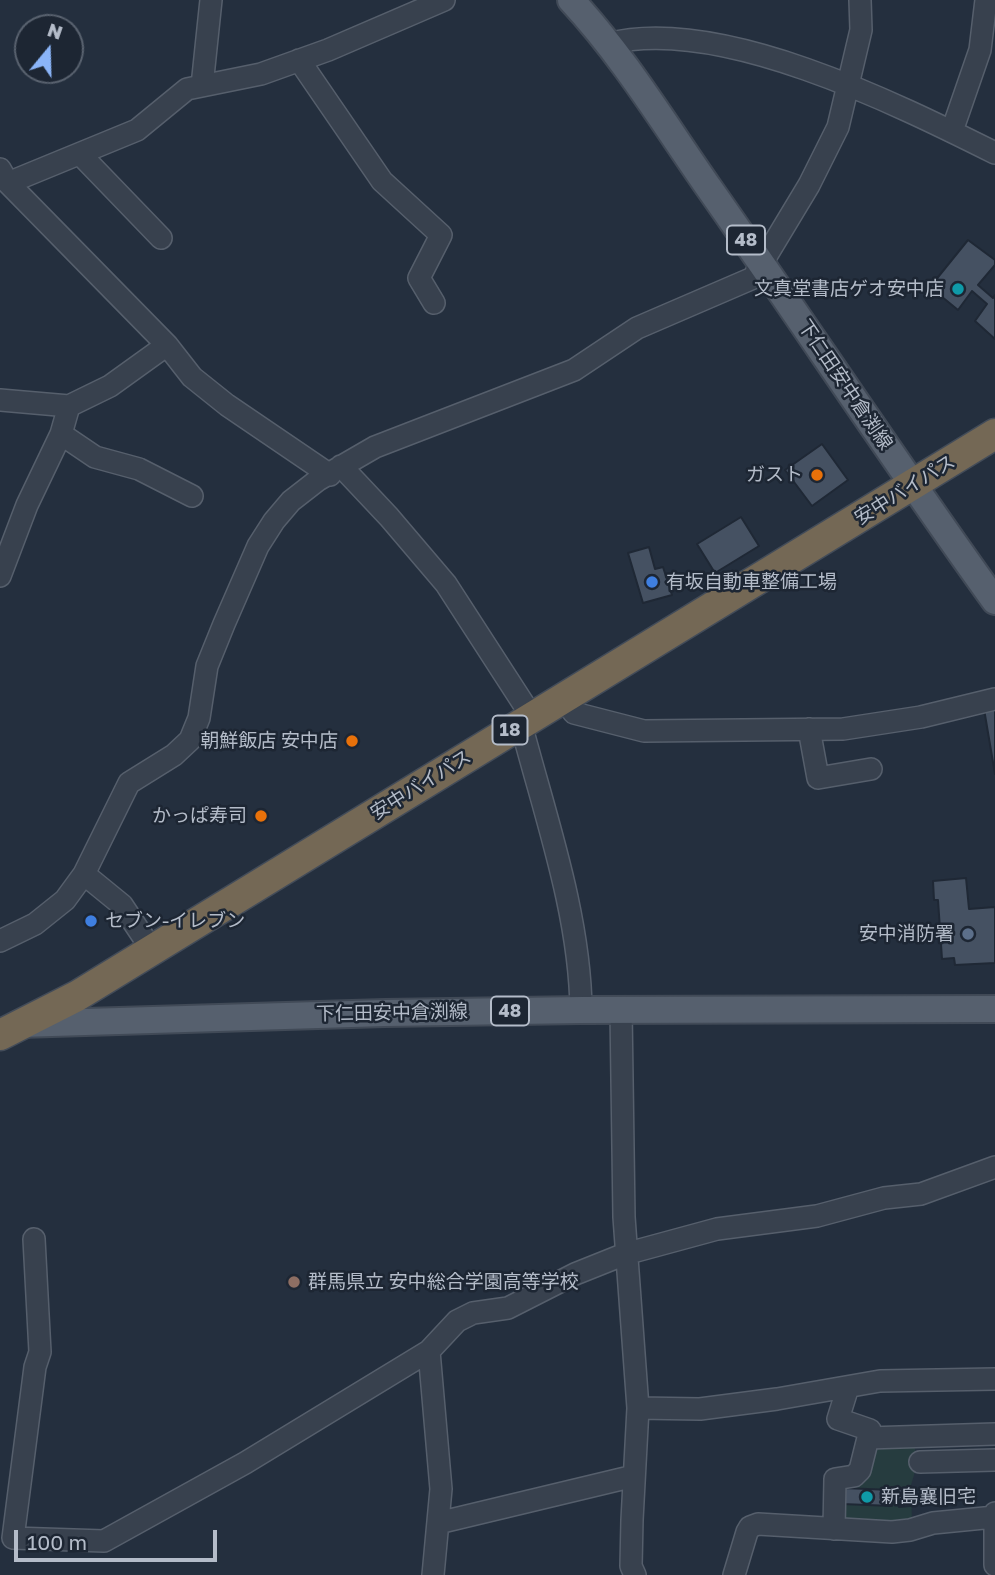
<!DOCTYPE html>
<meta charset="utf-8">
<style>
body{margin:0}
#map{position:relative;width:995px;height:1575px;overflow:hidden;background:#242f3e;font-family:"Golos Text",sans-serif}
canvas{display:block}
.north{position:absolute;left:14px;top:14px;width:70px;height:70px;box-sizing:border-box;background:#1d2633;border:2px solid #59626f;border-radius:50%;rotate:19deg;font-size:19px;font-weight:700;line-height:28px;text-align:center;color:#b4bcc9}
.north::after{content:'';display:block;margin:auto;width:24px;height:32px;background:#8ab4f8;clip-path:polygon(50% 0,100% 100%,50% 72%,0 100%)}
.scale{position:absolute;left:14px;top:1530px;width:203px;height:32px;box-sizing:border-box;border:4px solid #b4bcc9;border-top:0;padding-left:9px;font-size:21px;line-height:24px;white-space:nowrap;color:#b4bcc9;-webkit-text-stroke:5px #1d2633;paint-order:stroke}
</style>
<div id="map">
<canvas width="995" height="1575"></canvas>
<div class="north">N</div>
<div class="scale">100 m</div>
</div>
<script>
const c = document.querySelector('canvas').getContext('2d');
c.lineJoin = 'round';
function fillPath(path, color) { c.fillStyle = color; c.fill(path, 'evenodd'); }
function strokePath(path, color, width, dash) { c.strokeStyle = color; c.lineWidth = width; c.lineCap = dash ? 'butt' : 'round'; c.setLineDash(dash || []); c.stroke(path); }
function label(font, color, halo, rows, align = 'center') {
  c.font = font + ' "Golos Text","Noto Sans JP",sans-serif'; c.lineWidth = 5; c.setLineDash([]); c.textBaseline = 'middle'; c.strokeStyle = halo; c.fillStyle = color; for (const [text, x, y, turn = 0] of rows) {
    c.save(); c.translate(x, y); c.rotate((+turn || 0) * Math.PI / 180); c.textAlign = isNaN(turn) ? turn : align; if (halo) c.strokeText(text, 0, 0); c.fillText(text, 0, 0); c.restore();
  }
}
const green = new Path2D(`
 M914 1441 917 1465 911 1485 912 1524 839 1525V1485L871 1442Z`);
const building = new Path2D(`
 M968 240 995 260V265L978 285 993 298 995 295V339L975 321 987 304 972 291 958 310 930 287Z
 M822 444 848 480 812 506 785 470Z
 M741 517 759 546 715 573 697 544Z
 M649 547 655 569 663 567 672 595 643 603 628 553Z
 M995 707V774L984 709Z
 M966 878 969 909 995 907V963L955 965 954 958 942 959 938 900H934L933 881Z
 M843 1488 892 1490V1506L842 1504Z
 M909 1488 910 1506 899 1507 897 1489Z`);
const minor = new Path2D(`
 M608 44C718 15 897 104 995 153
 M299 60 382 181 441 235 419 278 434 303
 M202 86 211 0
 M952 131 980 50 986 0
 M80 154 161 238
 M0 169 8 183 167 345 192 377 227 405 330 475
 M8 183 137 130 187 89 261 74 328 50 444 0
 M0 400 69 406 110 386 167 345
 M61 434 95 457 139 469 192 496
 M341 466 389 517 446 584 532 717
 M0 576 27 505 61 434 69 406
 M563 698 574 713 644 731 843 729 921 717 995 699
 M521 724C545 816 580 914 581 1010
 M809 729 818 778 871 769
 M84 874 122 905 152 950
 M0 941 35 924 65 900 84 874 129 783 174 755 190 740 199 718 207 666 224 624 258 546 274 521 291 501 318 480 375 447 574 370 637 328 753 278 809 185 838 127 861 30 860 0
 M621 1010 624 1217 638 1408 632 1520 631 1566 635 1575
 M34 1239 40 1352 35 1367 13 1538 104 1541 245 1463 429 1351 457 1321 473 1313 508 1308 575 1274 625 1254 717 1229 817 1216 884 1198 921 1194 995 1167
 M429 1351 441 1489 433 1575
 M638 1408 700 1409 777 1399 880 1381 995 1379
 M868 1438 995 1434
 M920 1462 995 1460
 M995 1513V1565
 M438 1523 634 1476
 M834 1529 835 1479 854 1476 860 1470 870 1430 838 1419 848 1387
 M734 1575 747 1532 750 1527 758 1524 892 1532 910 1530 933 1523 995 1517`);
const major = new Path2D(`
 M571 0C624 57 665 125 709 188 805 325 897 465 995 601
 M19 1024 385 1013 581 1010 995 1009`);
const highway = new Path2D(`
 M0 1035 77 996 995 434`);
const markers = [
 [958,289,7,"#0f9aa8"],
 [817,475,7,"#e8710a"],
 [652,582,7,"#3f7fe0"],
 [352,741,7,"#e8710a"],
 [261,816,7,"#e8710a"],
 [91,921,7,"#3f7fe0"],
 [968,934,7,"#5c6f8a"],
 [294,1282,7,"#8d6e63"],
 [867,1497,7,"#0f9aa8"]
];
const shields = [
 [746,240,38],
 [510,730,35],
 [510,1011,38]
];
const shieldNames = [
 ["48",746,240],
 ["18",510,730],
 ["48",510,1011]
];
const poiNames = [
 ["文真堂書店ゲオ安中店",944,289],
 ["ガスト",803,475],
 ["有坂自動車整備工場",666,582,"left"],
 ["朝鮮飯店 安中店",338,741],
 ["かっぱ寿司",247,816],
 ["セブン-イレブン",105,921,"left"],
 ["安中消防署",954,934],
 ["群馬県立 安中総合学園高等学校",308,1282,"left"],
 ["新島襄旧宅",881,1497,"left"]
];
const streetNames = [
 ["下仁田安中倉渕線",845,385,56],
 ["安中バイパス",905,490,-32],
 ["安中バイパス",421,785,-32],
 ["下仁田安中倉渕線",392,1013,-1]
];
fillPath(green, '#263c3f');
fillPath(building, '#455162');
strokePath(building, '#1f2835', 2);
strokePath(minor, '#565f6c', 24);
strokePath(major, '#414a57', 30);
strokePath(highway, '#434c59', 33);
strokePath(minor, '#38414e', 21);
strokePath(major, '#56606e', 26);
strokePath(highway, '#746855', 30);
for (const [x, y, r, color] of markers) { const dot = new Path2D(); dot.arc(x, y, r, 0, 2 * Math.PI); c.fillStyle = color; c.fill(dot); strokePath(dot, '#1d2633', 2.5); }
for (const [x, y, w] of shields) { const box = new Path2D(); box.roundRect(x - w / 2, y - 14.5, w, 29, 5); c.fillStyle = '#1d2633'; c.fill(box); strokePath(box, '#b4bcc9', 2); }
label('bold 18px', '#b4bcc9', null, shieldNames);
label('19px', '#b4bcc9', '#1d2633', poiNames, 'right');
label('19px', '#b4bcc9', '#1d2633', streetNames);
</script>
